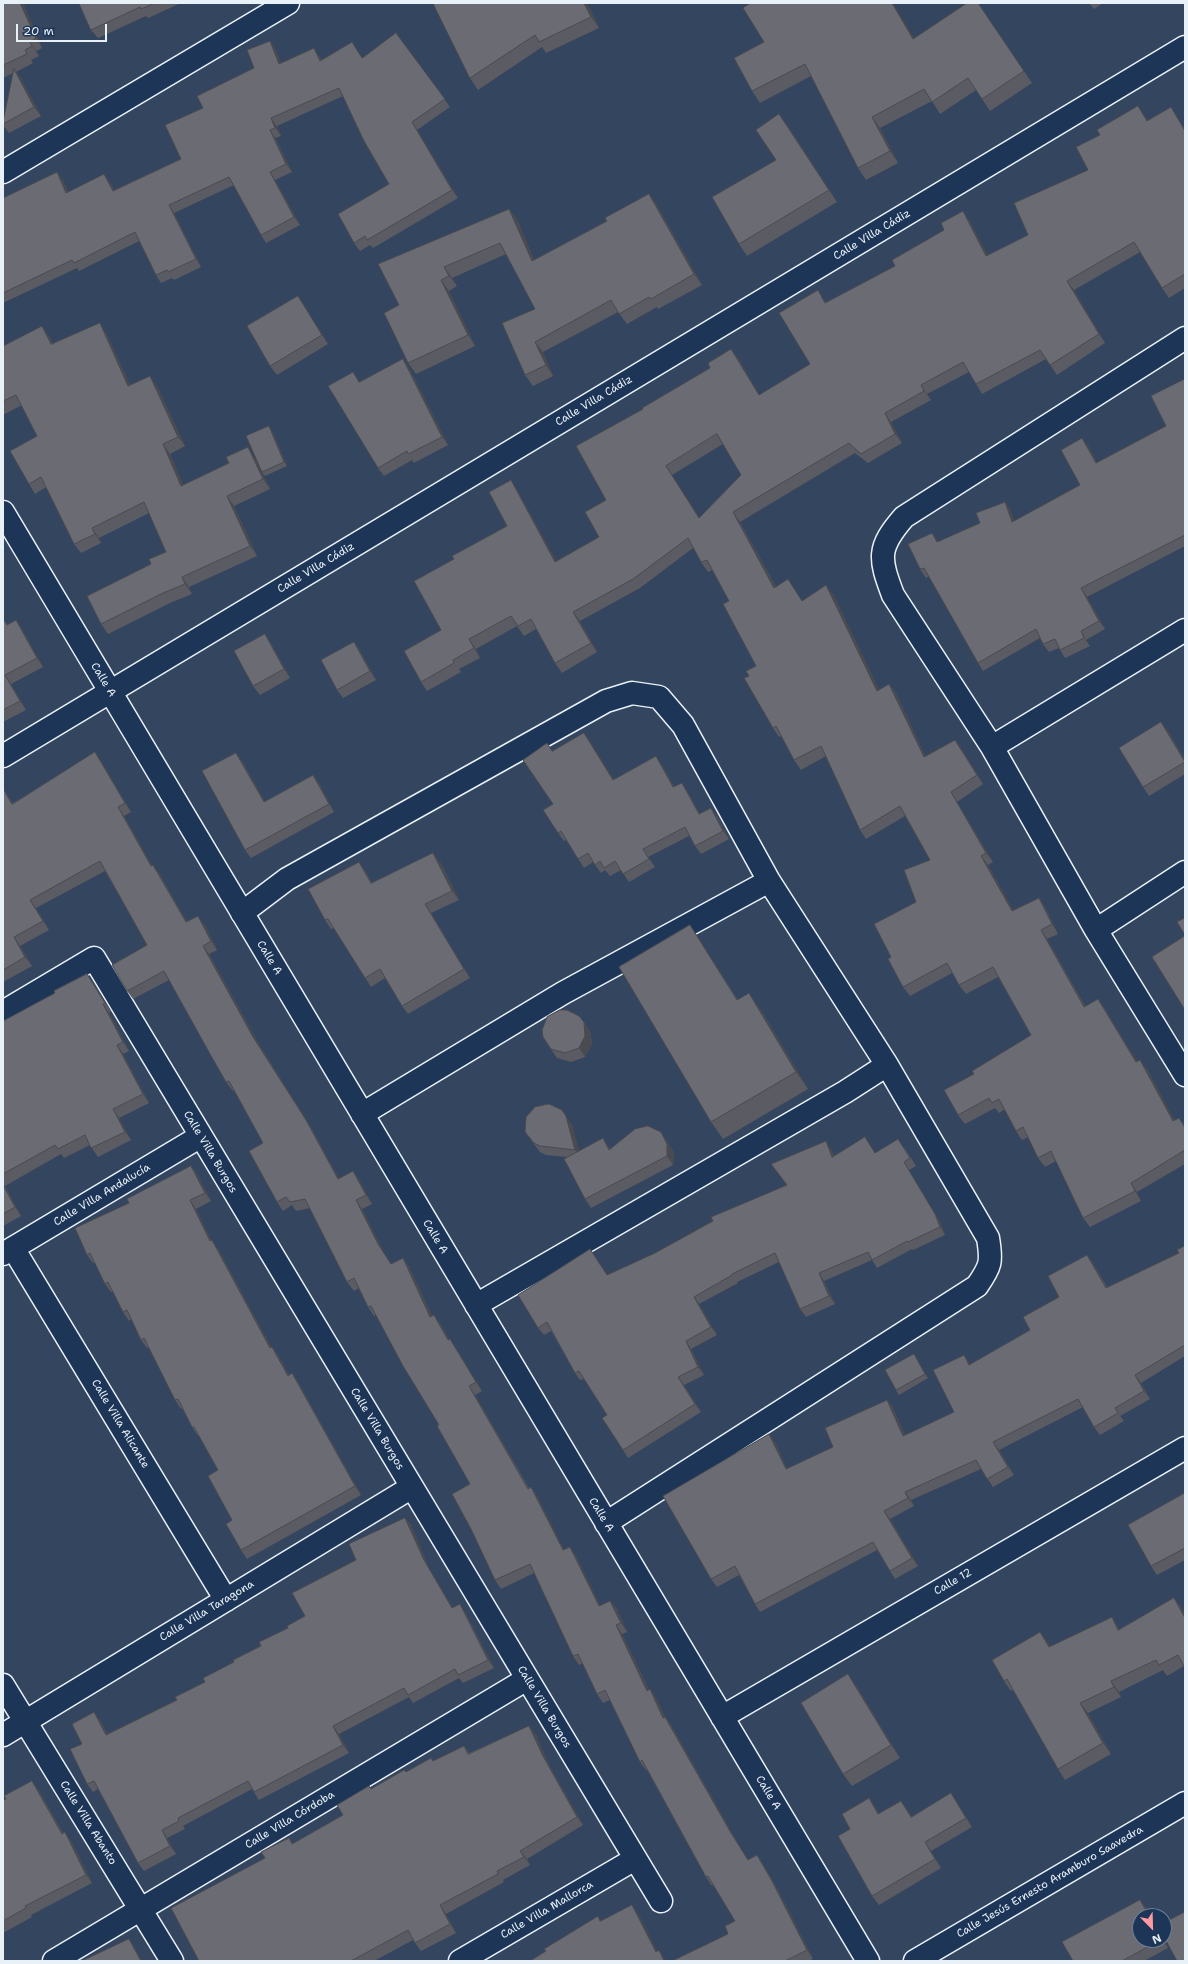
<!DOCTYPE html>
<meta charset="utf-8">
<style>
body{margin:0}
#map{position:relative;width:1188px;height:1964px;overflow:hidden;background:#34455f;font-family:"Shantell Sans",sans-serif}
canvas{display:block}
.frame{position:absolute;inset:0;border:4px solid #e8f1f8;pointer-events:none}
.north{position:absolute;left:1132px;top:1908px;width:40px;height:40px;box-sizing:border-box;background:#1d3557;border:1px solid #6e8097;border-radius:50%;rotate:157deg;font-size:11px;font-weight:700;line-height:16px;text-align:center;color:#e8f1f8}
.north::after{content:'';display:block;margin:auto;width:14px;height:18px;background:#ff9aa2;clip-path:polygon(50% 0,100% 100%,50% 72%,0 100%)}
.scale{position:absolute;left:16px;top:24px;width:91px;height:18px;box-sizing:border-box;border:2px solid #e8f1f8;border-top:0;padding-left:5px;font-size:12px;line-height:14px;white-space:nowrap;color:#e8f1f8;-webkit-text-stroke:3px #1d3557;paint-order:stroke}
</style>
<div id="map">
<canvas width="1188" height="1964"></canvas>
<div class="frame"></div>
<div class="north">N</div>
<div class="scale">20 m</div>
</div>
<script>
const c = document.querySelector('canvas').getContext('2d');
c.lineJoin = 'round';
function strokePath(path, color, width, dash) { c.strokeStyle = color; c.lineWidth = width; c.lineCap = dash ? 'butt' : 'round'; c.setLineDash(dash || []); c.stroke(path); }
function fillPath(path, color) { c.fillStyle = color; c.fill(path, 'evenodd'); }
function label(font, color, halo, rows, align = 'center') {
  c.font = font + ' "Shantell Sans",sans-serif'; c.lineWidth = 3; c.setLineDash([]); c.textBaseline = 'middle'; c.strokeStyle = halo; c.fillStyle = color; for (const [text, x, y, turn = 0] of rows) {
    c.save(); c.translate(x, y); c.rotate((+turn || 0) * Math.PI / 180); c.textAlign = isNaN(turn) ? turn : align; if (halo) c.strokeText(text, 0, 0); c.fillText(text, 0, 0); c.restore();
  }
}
const minor = new Path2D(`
 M3 172 288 3
 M1185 338 904 517C877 548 879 558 893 595L992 747 1096 930 1185 1075
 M3 512 868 1961
 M992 747 1185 630
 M3 756 1185 47
 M242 913 287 879 606 701 632 693 659 697 683 725 769 881 887 1065 988 1238C992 1262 991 1266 977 1286L606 1523
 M1096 930 1185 872
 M3 1012 94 958 661 1901
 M362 1114 563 993 769 881
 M13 1248 226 1600
 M3 1254 201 1136
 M476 1305 845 1092 887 1065
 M3 1685 172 1961
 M722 1717 1185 1448
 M3 1735 412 1487
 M54 1961 527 1679
 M460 1961 635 1859`);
const tertiary = new Path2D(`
 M915 1961 1185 1803`);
const wall = new Path2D(`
 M3 3H23L42 48 36 51 39 56 31 60 33 63 16 72 20 77 41 116 9 133 3 125V122L13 73 3 78Z
 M79 3H181L148 18 146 16 98 38 91 30Z
 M433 3H587L599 28 546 53 542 47 478 90 470 78Z
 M978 3 1032 83 990 111 976 90 940 114 932 101 880 128 898 163 866 180 858 168 811 76 760 103 752 91 764 42 914 38Z
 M1089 3H1103L1094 9Z
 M396 33 450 107 417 130 458 198 373 248 370 245 360 251 354 243 389 184 343 96 277 126 281 136 275 138 292 172 275 180 300 225 266 243 261 235 234 185 174 213 201 267 174 280 172 278 161 283 156 275 139 241 79 271 77 268 3 303V198L63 180 68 192 110 182 114 190 181 159 203 108 254 68 270 41 275 49 281 63 319 56 321 60 357 50 362 58Z
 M1171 107 1185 130V288L1169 298 1162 288 1140 252 1074 290 1105 343 1057 375 1046 359 982 394 976 384 969 372 927 394 931 400 891 422 902 443 868 463 855 453 740 522 776 587 803 601 833 594 879 690 889 684 896 693 925 756 962 750 983 784 957 802 993 862 988 865 1013 910 1039 898 1045 907 1058 934 1047 939 1085 1006 1098 999 1104 1008 1137 1062 1147 1069 1174 1120 1179 1118 1185 1126V1164L1137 1192 1141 1201 1090 1227 1083 1218 1056 1161 1045 1167 1038 1158 1028 1137 1022 1140 1016 1131 1005 1109 999 1113 995 1108 965 1124 958 1115 974 1074 1031 1035 998 977 966 994 959 985 952 973 910 996 903 987 891 957 916 902 930 860 905 816 866 839 860 830 826 756 801 770 794 760 781 736 779 737 773 728 749 676 756 666 729 601 712 570 708 572 701 562 693 548 640 588 580 621 597 652 562 673 555 663 536 629 524 636 517 626 476 649 480 658 459 669 461 672 427 691 421 682 441 630 454 559 507 526 517 490 556 561 599 537 606 500 738 358 759 395 810 364 825 300 826 303 895 266 969 220 987 255 1028 235 1088 170 1144 115 1148 121ZM723 444 741 475 699 518 672 475Z
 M788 126 837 202 747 256 739 244 776 160Z
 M649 194 656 204 702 285 658 309 657 307 627 324 618 312 543 352 553 376 533 386 525 375 535 309 506 254 452 278 457 286 449 291 475 346 416 374 408 363 399 305 509 209 517 219 534 260 607 221Z
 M298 296 304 305 328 344 277 375 270 366Z
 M106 333 130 385 157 386 185 446 170 454 183 485 254 457 270 489 234 506 257 556 189 587 192 594 170 603 108 634 101 624 151 564 166 552 149 513 99 538 101 543 81 553 74 544 46 487 35 494 29 484 37 436 22 405 3 415V346L49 336 53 344Z
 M403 359 409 368 448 445 414 463 412 460 384 476 378 468 360 382Z
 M1185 379V546L1087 597 1105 629 1086 640 1090 646 1065 658 1059 648 1049 652 1043 644 1040 638 983 671 978 663 929 576 926 578 920 569 938 542 980 523 1005 502 1010 510 1014 521 1080 485 1088 446 1097 463 1166 426Z
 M272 431 287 466 265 476 262 472Z
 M3 619 8 625 16 620 22 629 43 667 11 684 26 710 3 722Z
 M354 642 360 651 376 680 343 698 337 690Z
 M271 643 290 678 260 695 253 686Z
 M1168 731 1185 760V774L1149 796 1143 787Z
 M584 733 613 779 662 765 674 787 687 791 700 814 717 816 729 839 701 854 695 846 689 836 648 857 655 867 629 882 621 870 610 876 605 870 601 873 593 862 584 868 566 840 564 841 558 833 553 804V751Z
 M236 753 242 761 265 802 313 775 319 783 334 812 251 858 245 850Z
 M101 761 131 812 124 816 152 866 159 873 187 922 204 924 217 950 209 954 260 1046 312 1129 339 1179 353 1171 359 1180 372 1204 362 1209 384 1253 391 1264 403 1258 409 1267 432 1316 440 1323 449 1340 450 1339 456 1348 482 1391 475 1395 529 1488 531 1487 537 1496 564 1550 576 1556 600 1606 610 1601 617 1609 627 1632 622 1634 649 1690 650 1689 656 1698 665 1717 671 1725 737 1842 748 1860 757 1855 763 1864 778 1890 813 1959 808 1961H672L728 1934 735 1921 713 1885 712 1886 706 1877 647 1770H646L640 1762 610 1700 603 1703 597 1694 583 1663 579 1665 573 1656 534 1573 501 1589 495 1580 470 1484 439 1425 376 1315 374 1316 368 1307 359 1288 354 1291 347 1282 310 1208 296 1211 292 1205 283 1211 277 1202 263 1143 234 1090 233 1091 226 1082 169 980 133 999 127 991 147 945 105 871 36 908 49 930 20 946 32 966 3 982V788L12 803Z
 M440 862 459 900 431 913 470 978 408 1014 402 1006 385 978 371 987 334 928 331 929 325 920 365 871 372 883Z
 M690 925 701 942 738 1000 761 1010 808 1089 723 1139 711 1122Z
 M93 982 111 1011 109 1013 129 1051 123 1054 149 1103 119 1118 131 1140 98 1157 90 1145 64 1158 61 1154 5 1186 21 1216 3 1226V1021Z
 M584 1022 590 1031 592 1044 585 1057 571 1062 557 1058 543 1037Z
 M572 1125 579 1151 609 1147 610 1149 667 1141 674 1153 673 1165 591 1208 585 1199 567 1157 546 1155 540 1152 525 1132Z
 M904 1147 916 1166 909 1170 940 1222 945 1235 913 1250 912 1249 877 1268 872 1260 824 1281 835 1304 806 1317 800 1309 779 1262 737 1282 738 1283 699 1304 717 1335 691 1349 704 1375 684 1385 701 1412 628 1458 623 1450 607 1415 584 1379 580 1380 575 1373 551 1331 544 1335 538 1328 590 1249 607 1275 655 1253 786 1185 831 1149 834 1156 876 1153Z
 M191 1166 197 1174 211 1201 196 1209 211 1241 218 1249 271 1347H272L278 1355 289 1375 292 1373 298 1382 361 1495 247 1559 241 1550 218 1470 199 1436H198L192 1427 182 1408 181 1409 175 1400 149 1347 147 1348 141 1340 131 1319 129 1321 123 1312 113 1291 111 1292 105 1284 95 1262 93 1263 87 1255 129 1203Z
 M1185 1246V1356L1141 1383 1150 1399 1120 1416 1124 1421 1100 1435 1094 1427 1083 1407 999 1450 1014 1475 993 1487 981 1469 911 1500 914 1506 890 1519 918 1566 895 1579 890 1571 877 1550 760 1612 755 1604 739 1575 717 1587 711 1579 775 1442 787 1469 833 1447 887 1400 893 1408 905 1435 954 1412 970 1364 1030 1330 1059 1297 1093 1263 1107 1287 1179 1253Z
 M914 1354 928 1378 899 1395 896 1390Z
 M1185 1493V1560L1157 1575 1151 1566Z
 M405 1518 411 1525 429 1568 452 1607 465 1612 494 1668 463 1683 459 1678 413 1703 409 1697 339 1734 349 1753 259 1800 252 1789 183 1826 185 1829 167 1838 176 1854 144 1871 138 1863 98 1789 93 1792 87 1784 82 1744 100 1720 107 1734 177 1700 205 1682 234 1662 288 1628 305 1616 356 1560Z
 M1174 1598 1182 1609 1185 1615V1668L1184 1666 1167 1676 1163 1670 1119 1692 1121 1697 1088 1713 1111 1754 1065 1780 1058 1769 1013 1690 1011 1691 1004 1681 1040 1632 1050 1646 1120 1629Z
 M857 1687 900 1758 852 1786 843 1774Z
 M529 1726 536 1735 549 1765 583 1825 527 1859 530 1865 503 1880 504 1882 446 1914 456 1933 421 1951 413 1940 374 1961H199L289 1838 293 1844 343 1815 371 1789 406 1772 433 1761 464 1746 469 1753Z
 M38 1789 63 1833 71 1841 92 1883 31 1915 32 1917 3 1933V1800Z
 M901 1801 912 1817 957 1802 972 1827 931 1851 941 1868 879 1905 872 1896 850 1829 875 1807 879 1814Z
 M1140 1900 1147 1909 1140 1940H1164L1168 1948 1144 1961H1073Z`);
const shadedWall = new Path2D(`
 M20 3H23L42 48 36 38Z
 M584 3H587L599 28 591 17Z
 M892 3H893L922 51 913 39Z
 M270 41 275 49 285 72 279 64Z
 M30 42 36 51 39 56 32 46Z
 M314 48 319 56 325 69 320 61Z
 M14 69 20 77 41 116 34 107Z
 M1138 106 1144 115 1154 131 1147 121Z
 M779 114 788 126 837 202 829 190Z
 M872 117 880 128 898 163 890 151Z
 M271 118 277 126 281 136 275 128Z
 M412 122 417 130 458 198 452 190Z
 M270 130 275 138 292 172 286 164Z
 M57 172 63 180 72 201 66 193Z
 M270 172 275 180 300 225 294 217Z
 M104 174 110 182 119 199 113 191Z
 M649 194 656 204 702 285 694 274Z
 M169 205 174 213 201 267 196 259Z
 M509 209 517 219 539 272 532 261Z
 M963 211 969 220 993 265 986 256Z
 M444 267 452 278 457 286 449 276Z
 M441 280 449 291 475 346 468 335Z
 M1067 281 1074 290 1105 343 1099 334Z
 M298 296 304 305 328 344 322 335Z
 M100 323 106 333 135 396 128 386Z
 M42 326 49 336 58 354 51 344Z
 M535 342 543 352 553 376 546 365Z
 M731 349 738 358 765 404 759 395Z
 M403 359 409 368 448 445 442 437Z
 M150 376 157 386 185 446 178 437Z
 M921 385 931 400 924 391Z
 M885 413 891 422 902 443 895 434Z
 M269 426 272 431 287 466 284 462Z
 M1082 438 1088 446 1101 471 1096 463Z
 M163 444 170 454 188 496 181 486Z
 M248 447 254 457 270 489 263 479Z
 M666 466 672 475 706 527 699 518Z
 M511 480 517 490 562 571 555 562Z
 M227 496 234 506 257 556 250 546Z
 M1005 502 1010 510 1018 530 1012 522Z
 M733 512 740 522 781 597 774 588Z
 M92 528 99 538 101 543 95 534Z
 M932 533 938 541 943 551 937 542Z
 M182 577 189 587 192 594 185 584Z
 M826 585 833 594 884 700 877 691Z
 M1081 588 1087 597 1105 629 1099 621Z
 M573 612 580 621 597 652 591 643Z
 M16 620 22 629 43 667 37 658Z
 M1081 631 1086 640 1090 646 1084 638Z
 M265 634 271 643 290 678 284 669Z
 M469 639 476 649 480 658 474 648Z
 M354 642 360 651 376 680 370 671Z
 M5 675 11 684 26 710 20 701Z
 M889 684 896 693 930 767 924 757Z
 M1161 722 1168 731 1185 760V761Z
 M584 733 590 741 619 788 613 780Z
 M955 740 962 750 983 784 977 775Z
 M95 752 101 761 131 812 125 803Z
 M236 753 242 761 270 810 264 802Z
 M656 756 662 765 679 796 673 787Z
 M313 775 319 783 334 812 329 804Z
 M682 783 687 791 705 823 699 814Z
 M3 788 18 812 12 804Z
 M951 792 993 862 986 853Z
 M118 807 124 816 157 875 151 866Z
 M711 808 717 816 729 839 723 831Z
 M433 853 440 862 459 900 452 891Z
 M981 856 988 865 1019 920 1012 911Z
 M359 862 365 871 377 892 371 883Z
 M153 865 159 873 192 931 186 922Z
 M1039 898 1045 907 1058 934 1052 924Z
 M30 900 36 908 49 930 43 921Z
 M425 904 431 913 470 978 464 969Z
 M198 916 204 924 217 950 211 941Z
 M690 925 701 942 748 1017 737 1000Z
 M1041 930 1047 939 1090 1016 1084 1007Z
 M14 937 20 946 32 966 25 957Z
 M203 946 209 954 260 1046 312 1129 344 1188 338 1179 253 1037Z
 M87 974 93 982 111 1011 105 1003Z
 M749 993 761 1010 808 1089 796 1072Z
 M1098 999 1104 1008 1143 1071 1136 1062Z
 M103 1004 109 1013 129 1051 123 1042Z
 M584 1022 590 1031 592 1044 585 1057 579 1048Z
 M117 1045 123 1054 149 1103 143 1094Z
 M1140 1060 1147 1069 1180 1130 1173 1121Z
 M113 1109 119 1118 131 1140 125 1132Z
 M562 1110 572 1125 582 1159 575 1150Z
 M661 1132 667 1141 674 1153 673 1165 667 1156Z
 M603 1138 609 1147 615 1159 609 1150Z
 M826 1141 831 1149 838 1164 832 1157Z
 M904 1162 909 1170 940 1222 945 1235 940 1227Z
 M191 1166 197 1174 211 1201 205 1193Z
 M353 1171 359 1180 372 1204 366 1195Z
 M3 1183 5 1186 21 1216 15 1207 3 1185Z
 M1131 1183 1137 1192 1141 1201 1135 1191Z
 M190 1200 196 1209 216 1250 210 1241Z
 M356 1200 362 1209 384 1253 397 1273 378 1244Z
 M212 1240 218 1249 276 1356 270 1348Z
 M1087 1255 1093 1263 1111 1296 1106 1288Z
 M403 1258 409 1267 436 1325 430 1317Z
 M819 1273 824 1281 835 1304 829 1296Z
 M694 1297 699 1304 717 1335 711 1327Z
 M434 1315 440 1323 454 1349 448 1340Z
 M450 1339 456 1348 482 1391 476 1382Z
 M686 1341 691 1349 704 1375 698 1367Z
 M272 1347 278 1355 294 1384 288 1376Z
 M914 1354 917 1358 928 1378 925 1374Z
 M964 1355 969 1363 974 1373 969 1365Z
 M292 1373 298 1382 361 1495 355 1486Z
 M1135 1375 1141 1383 1150 1399 1144 1391Z
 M678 1377 684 1385 701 1412 695 1404Z
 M469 1386 475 1395 534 1498 528 1489Z
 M887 1400 893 1408 909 1444 903 1436Z
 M769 1434 775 1442 791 1477 786 1469Z
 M993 1442 999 1450 1014 1475 1008 1467Z
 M531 1487 537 1496 569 1559 563 1550Z
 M905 1492 911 1500 914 1506 908 1498Z
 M884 1511 890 1519 918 1566 912 1558Z
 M405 1518 411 1525 429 1568 457 1615 452 1608 424 1560Z
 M570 1547 576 1556 605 1615 599 1606Z
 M1174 1598 1182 1609 1185 1615V1618Z
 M610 1601 617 1609 627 1632 621 1623Z
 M460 1604 465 1612 494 1668 488 1660Z
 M1112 1617 1119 1628 1125 1641 1118 1630Z
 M616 1625 622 1634 653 1699 647 1691Z
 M1040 1632 1048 1642 1056 1657 1049 1647Z
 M848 1674 857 1687 900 1758 891 1745Z
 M1111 1681 1119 1692 1121 1697 1114 1687Z
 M650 1689 656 1698 669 1726 663 1718Z
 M1080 1703 1088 1713 1111 1754 1103 1743Z
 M94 1712 100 1720 111 1743 106 1735Z
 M665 1717 671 1725 737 1842 754 1869 731 1833Z
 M333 1726 339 1734 349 1753 343 1745Z
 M529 1726 536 1735 549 1765 583 1825 577 1817 543 1756Z
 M32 1781 38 1789 68 1843 62 1834Z
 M951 1793 957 1802 972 1827 966 1818Z
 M869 1798 875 1807 884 1823 878 1814Z
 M901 1801 908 1810 917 1826 911 1817Z
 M162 1830 167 1838 176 1854 170 1846Z
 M65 1832 71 1841 92 1883 86 1875Z
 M925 1842 931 1851 941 1868 935 1859Z
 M520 1851 527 1859 530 1865 524 1857Z
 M757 1855 763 1864 778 1890 813 1959 807 1950Z
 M1140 1900 1147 1909 1151 1916H1149Z
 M440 1905 446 1914 456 1933 450 1924Z
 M632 1905 638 1913 662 1961 656 1952Z
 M129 1939 135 1948 142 1961H141Z
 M1162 1940H1164L1168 1948Z
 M659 1950 665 1959 666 1961H664Z`);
const building = new Path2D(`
 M3 3H20L36 38 30 42 32 46 25 50 27 54 3 65Z
 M79 3H155L141 9 140 7 91 30Z
 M433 3H584L591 17 539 42 535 35 470 78Z
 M751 3H892L913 39 967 3H978L1024 71 982 99 968 78 932 102 924 89 872 117 890 151 858 168 805 64 752 91 734 58 764 42 743 8Z
 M396 33 445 99 412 122 452 190 367 240 365 236 354 243 338 214 389 184 364 141 339 88 271 118 275 128 270 130 286 164 270 172 294 217 261 235 229 177 169 205 196 259 168 272 167 270 156 275 135 232 74 263 72 260 3 293V198L57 172 66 193 104 174 113 191 181 159 165 125 203 108 197 96 254 68 247 50 270 41 279 64 314 48 320 61 352 42 362 58Z
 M14 69 34 107 3 124V122Z
 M1138 106 1147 121 1171 107 1185 131V274L1162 288 1134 242 1067 281 1099 334 1050 365 1040 350 976 384 963 362 921 385 924 391 885 413 895 434 861 454 849 443 733 512 774 588 788 579 802 601 826 585 877 691 889 684 924 757 955 740 977 775 951 792 986 853 981 856 1012 911 1039 898 1052 924 1041 930 1084 1007 1098 999 1136 1062 1140 1060 1173 1121 1179 1118 1185 1128V1150L1131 1183 1135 1191 1083 1218 1051 1151 1038 1158 1023 1127 1016 1131 999 1099 992 1103 989 1098 958 1115 944 1090 974 1074 972 1071 1031 1035 993 967 959 985 947 963 903 987 888 959 891 957 874 924 916 902 904 870 930 860 900 806 860 830 821 746 794 760 776 726 773 728 744 678 749 676 746 671 756 666 723 604 729 601 707 560 701 562 688 538 633 579 573 612 591 643 555 663 531 619 518 626 511 616 469 639 474 648 453 660 454 663 421 682 404 651 441 630 414 581 454 559 452 556 507 526 489 492 511 480 555 562 599 537 585 512 606 500 576 446 643 409 642 408 710 368 708 363 731 349 759 395 810 364 779 313 818 290 825 303 895 266 892 260 944 230 941 223 963 211 986 256 1028 235 1014 203 1088 170 1076 147 1100 135 1097 130ZM717 434 741 475 699 518 666 466Z
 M779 114 829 190 739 244 712 197 776 160 756 130Z
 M649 194 694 274 651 299 649 297 619 314 611 300 535 342 546 365 525 375 502 323 535 309 500 243 444 267 449 276 441 280 468 335 408 363 384 313 399 305 378 264 509 209 532 261 607 221 605 218Z
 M298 296 322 335 270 366 247 326Z
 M100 323 128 386 150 376 178 437 163 444 181 486 229 463 226 457 248 447 263 479 227 496 250 546 182 577 185 584 163 593 101 624 87 596 151 564 149 559 166 552 144 502 92 528 95 534 74 544 41 477 29 484 10 451 37 436 16 395 3 401V346L42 326 51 344Z
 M403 359 442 437 408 454 407 451 378 468 328 386 353 372 359 382Z
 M1185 379V535L1081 588 1099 621 1081 631 1084 638 1060 650 1055 639 1043 644 1036 629 978 663 924 568 920 569 908 544 932 533 937 542 980 523 976 513 1005 502 1012 522 1080 485 1061 450 1082 438 1096 463 1166 426 1151 396Z
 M269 426 284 462 262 472 246 436Z
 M3 619 7 625 16 620 37 658 5 675 20 701 3 710Z
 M265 634 284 669 253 686 234 651Z
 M354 642 370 671 337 690 321 660Z
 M1161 722 1185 762 1143 787 1119 748Z
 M584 733 613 780 656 756 673 787 682 783 699 814 711 808 723 831 695 846 685 827 643 849 649 859 623 874 615 861 604 868 600 861 595 865 588 853 578 859 561 831 558 833 543 810 553 804 523 760 547 743 552 751Z
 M95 752 125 803 118 807 151 866 153 865 186 922 198 916 211 941 203 946 253 1037 306 1120 338 1179 353 1171 366 1195 356 1200 378 1244 391 1264 403 1258 430 1317 434 1315 448 1340 450 1339 476 1382 469 1386 528 1489 531 1487 563 1550 570 1547 599 1606 610 1601 621 1623 616 1625 647 1691 650 1689 663 1718 665 1717 731 1833 748 1860 757 1855 772 1881 807 1950 785 1961H672L728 1934 725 1926 735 1921 708 1876 706 1877 642 1760 640 1762 605 1690 597 1694 578 1654 573 1656 530 1564 495 1580 471 1529 452 1494 470 1484 437 1426 439 1425 403 1366 371 1306 368 1307 354 1278 347 1282 305 1199 290 1202 286 1197 277 1202 249 1151 263 1143 229 1081 226 1082 210 1054 164 971 127 991 112 965 147 945 100 861 30 900 43 921 14 937 25 957 3 970V789L12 804Z
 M236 753 264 802 313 775 329 804 245 850 202 771Z
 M433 853 452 891 425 904 464 969 402 1006 380 969 365 978 328 919 325 920 308 889 359 862 371 883Z
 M1185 918V935L1177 922Z
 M690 925 737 1000 749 993 796 1072 711 1122 619 967Z
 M1185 936V1010L1152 957Z
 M87 974 105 1003 103 1004 123 1042 117 1045 143 1094 113 1109 125 1132 91 1148 85 1135 58 1149 55 1145 3 1174V1021L55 993 54 991Z
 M560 1010H567L579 1016 584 1022 585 1036 579 1048 565 1053 551 1049 543 1037 542 1030 547 1017Z
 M549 1104 562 1110 566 1116 575 1150 540 1146 534 1143 525 1132 526 1117 535 1107Z
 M648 1126 661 1132 667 1144V1156L585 1199 564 1159 603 1138 609 1150 635 1129Z
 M865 1137 875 1153 898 1139 910 1158 904 1162 935 1214 940 1227 908 1242 907 1241 872 1260 868 1252 819 1273 829 1296 800 1309 775 1253 732 1274V1275L694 1297 711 1327 686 1341 698 1367 678 1377 695 1404 623 1450 602 1418 607 1415 579 1371 575 1373 547 1322 538 1328 518 1295 590 1249 607 1275 655 1253 713 1221 711 1217 787 1185 771 1164 826 1141 832 1157Z
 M191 1166 205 1193 190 1200 210 1241 212 1240 270 1348 272 1347 288 1376 292 1373 355 1486 241 1550 226 1524 232 1520 208 1476 218 1470 194 1427H192L178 1399 175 1400 144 1338 141 1340 127 1310 123 1312 108 1282 105 1284 90 1253 87 1255 75 1228 129 1203 127 1199Z
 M3 1185 15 1207 3 1214Z
 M1185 1246V1345L1135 1375 1144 1391 1115 1408 1118 1413 1094 1427 1078 1399 993 1442 1008 1467 987 1479 976 1460 905 1492 908 1498 884 1511 912 1558 890 1571 873 1542 755 1604 735 1566 711 1579 663 1496 769 1434 786 1469 833 1447 825 1428 887 1400 903 1436 954 1412 933 1370 964 1355 969 1365 1030 1330 1023 1317 1059 1297 1048 1276 1087 1255 1106 1288 1179 1253 1177 1250Z
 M914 1354 925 1374 896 1390 885 1370Z
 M1185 1493V1548L1151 1566 1128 1525Z
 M405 1518 424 1560 452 1608 460 1604 488 1660 458 1675 455 1669 408 1695 404 1688 333 1726 343 1745 254 1792 248 1781 178 1818 179 1821 162 1830 170 1846 138 1863 94 1781 87 1784 70 1749 82 1744 72 1724 94 1712 106 1735 177 1700 175 1697 205 1682 203 1678 234 1662 233 1660 261 1646 259 1642 288 1628 287 1626 305 1616 292 1593 356 1560 349 1544Z
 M1174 1598 1185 1618V1668L1178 1655 1159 1665 1156 1660 1111 1681 1114 1687 1080 1703 1103 1743 1058 1769 1007 1679 1004 1681 992 1660 1040 1632 1049 1647 1112 1617 1118 1630Z
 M848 1674 891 1745 843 1774 801 1703Z
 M529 1726 543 1756 577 1817 520 1851 524 1857 497 1871 498 1874 440 1905 450 1924 415 1943 408 1930 351 1961H199L171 1908 265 1858 261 1852 289 1838 292 1844 343 1815 337 1805 369 1786 371 1789 404 1770 406 1772 431 1758 433 1761 464 1746 468 1754Z
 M32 1781 62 1834 65 1832 86 1875 25 1906 26 1908 3 1921V1800L6 1799 4 1796Z
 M951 1793 966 1818 925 1842 935 1859 872 1896 838 1836 850 1829 842 1814 869 1798 878 1814 901 1801 911 1817Z
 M1140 1900 1149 1916H1140V1940H1160L1122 1961H1073L1062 1942Z
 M632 1905 656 1952 659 1950 664 1961H530L546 1951 544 1949 598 1916 600 1921Z
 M1185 1912V1961H1177L1164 1937V1923Z
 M129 1939 141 1961H82Z`);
const streetNames = [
 ["Calle Villa Cádiz",872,235,-31],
 ["Calle Villa Cádiz",594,401,-31],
 ["Calle Villa Cádiz",316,568,-31],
 ["Calle A",103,680,59],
 ["Calle A",269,958,59],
 ["Calle Villa Burgos",210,1152,59],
 ["Calle Villa Andalucía",102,1195,-31],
 ["Calle A",435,1237,59],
 ["Calle Villa Alicante",120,1424,59],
 ["Calle Villa Burgos",377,1429,59],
 ["Calle A",601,1515,59],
 ["Calle 12",953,1582,-30],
 ["Calle Villa Taragona",207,1611,-31],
 ["Calle Villa Burgos",544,1707,59],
 ["Calle A",768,1793,59],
 ["Calle Villa Córdoba",290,1820,-31],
 ["Calle Villa Abanto",88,1823,58],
 ["Calle Jesús Ernesto Aramburo Saavedra",1050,1882,-30],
 ["Calle Villa Mallorca",547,1910,-30]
];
strokePath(minor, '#e8f1f8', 25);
strokePath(tertiary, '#e8f1f8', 25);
strokePath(minor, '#1d3557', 22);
strokePath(tertiary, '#1d3557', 22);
fillPath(wall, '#5b5c63');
fillPath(shadedWall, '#4a4b50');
fillPath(building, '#6a6b73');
strokePath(building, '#4a4b50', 1);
label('11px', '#e8f1f8', '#1d3557', streetNames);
</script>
